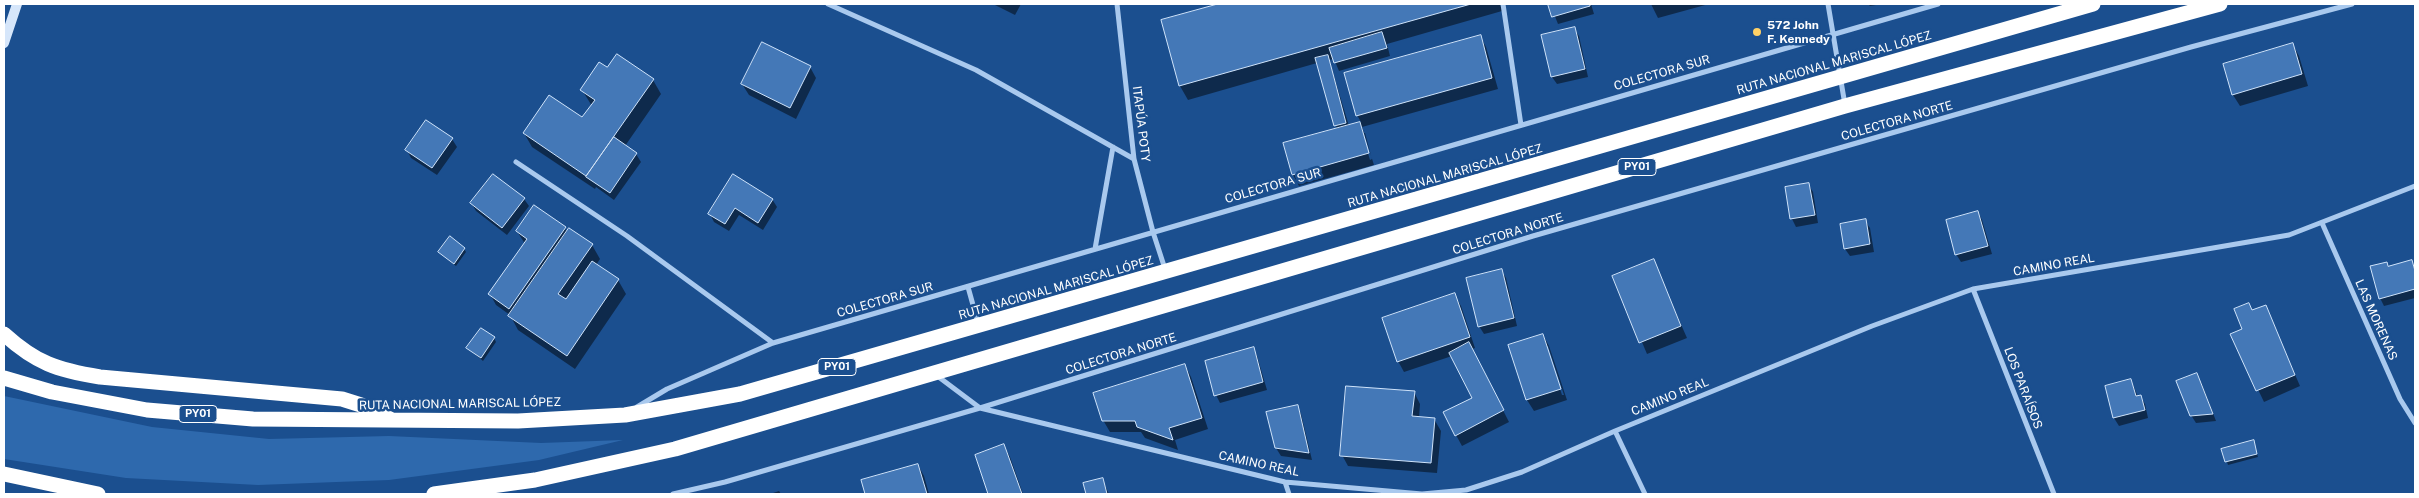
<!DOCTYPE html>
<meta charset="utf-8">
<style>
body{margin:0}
#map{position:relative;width:2419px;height:498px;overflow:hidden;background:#1b4f8f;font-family:"Public Sans",sans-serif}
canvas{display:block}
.frame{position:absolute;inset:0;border:5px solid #fff;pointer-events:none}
</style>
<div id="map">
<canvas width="2419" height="498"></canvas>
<div class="frame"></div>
</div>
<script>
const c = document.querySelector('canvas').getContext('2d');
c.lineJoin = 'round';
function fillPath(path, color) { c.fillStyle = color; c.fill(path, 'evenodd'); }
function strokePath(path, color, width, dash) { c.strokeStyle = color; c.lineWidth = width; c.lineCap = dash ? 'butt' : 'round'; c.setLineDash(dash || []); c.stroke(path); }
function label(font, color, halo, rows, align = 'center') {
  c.font = font + ' "Public Sans",sans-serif'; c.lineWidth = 5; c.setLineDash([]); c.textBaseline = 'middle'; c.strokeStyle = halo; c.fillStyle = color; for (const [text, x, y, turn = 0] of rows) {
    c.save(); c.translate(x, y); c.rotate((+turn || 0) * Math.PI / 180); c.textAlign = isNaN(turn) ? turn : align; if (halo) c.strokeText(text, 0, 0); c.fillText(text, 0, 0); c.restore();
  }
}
const green = new Path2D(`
 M4 396 152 427 269 439 389 436 541 443 623 440 539 460 389 480 258 485 126 478 4 459Z`);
const shadow = new Path2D(`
 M993 4H1021L1015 15Z
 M1223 4H1500L1502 11 1387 44 1390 56 1339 71 1334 59 1329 60 1349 126 1361 122 1357 115 1480 36 1486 47 1498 89 1362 127 1374 165 1299 186 1293 175 1337 129 1317 63 1188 100 1180 86 1162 21ZM1362 133H1365L1372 159 1370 160Z
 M1550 4H1591L1594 14 1558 24Z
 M1651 4H1709L1658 18Z
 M1868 4H1882L1870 6Z
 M1574 29 1579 36 1588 77 1557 84 1552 77Z
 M2293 45 2299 56 2308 86 2240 106 2233 95 2224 65Z
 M810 67 816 78 796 119 749 95 742 84Z
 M653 80 661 94 625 146 636 154 641 162 614 200 596 187 595 189 532 147 524 133 583 119 592 106 582 90Z
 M426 122 452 139 457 147 437 175 411 158 407 150Z
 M733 176 772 199 777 207 763 230 739 215 729 231 714 222 710 214Z
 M1808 184 1813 192 1818 223 1796 227 1792 219 1787 188Z
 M524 199 529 206 507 235 476 211 472 204Z
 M1978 212 1982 220 1992 254 1961 262 1956 254Z
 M1865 221 1870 228 1874 252 1850 256 1845 249Z
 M565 228 567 233 592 245 600 259 596 265 618 280 626 294 575 369 518 330 510 315 496 305 490 294 525 244 517 231Z
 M464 249 466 252 456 266 439 252Z
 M1653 261 1687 338 1647 354 1614 276Z
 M2412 262 2415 268V298L2384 306 2380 298 2387 263 2389 267Z
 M1501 270 1506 278 1517 326 1484 334 1479 326Z
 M1454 294 1461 306 1475 348 1472 349 1509 422 1462 446 1456 435 1473 398 1452 356 1404 372 1398 361Z
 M2265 306 2300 386 2264 402 2232 335 2243 330 2252 311Z
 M1543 335 1549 346 1567 400 1534 411 1527 400 1510 346ZM1546 346H1548L1564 395H1562Z
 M494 338 496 342 483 361 468 348Z
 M1253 348 1257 356 1267 390 1220 403 1216 395Z
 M1185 365 1191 377 1208 429 1175 440 1178 450 1145 438 1141 432H1110L1103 420Z
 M2131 380 2138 397 2140 396 2145 404 2148 418 2119 426 2114 418 2106 386Z
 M2201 382 2216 421 2196 423 2191 415Z
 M1414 392 1420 404 1419 418 1434 419 1441 431 1437 473 1348 466 1342 455Z
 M1297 406 1301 414 1312 460 1281 456 1276 448Z
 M2253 441 2258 457 2228 465 2223 449Z
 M1004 446 1010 457 1023 494H990L976 455Z
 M918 465 924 476 929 494H867L863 481Z
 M1102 479 1109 494H1088L1085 484Z
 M779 491 781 494H770Z`);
const building = new Path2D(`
 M1218 4H1471L1179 86 1161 20Z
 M1548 4H1590V6L1552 17Z
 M1575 27 1585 69 1551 77 1541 35Z
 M1382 32 1387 48 1334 63 1329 48Z
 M1481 35 1492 78 1356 116 1344 73Z
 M762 42 811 66 790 108 741 84Z
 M2293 43 2302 74 2232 95 2223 64Z
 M617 54 654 79 586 176 523 133 549 95 582 117 595 100 580 90 599 62 607 67Z
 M1328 55 1346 123 1334 126 1315 58Z
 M426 120 453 138 432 168 405 150Z
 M1360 122 1369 153 1292 175 1283 143Z
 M614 137 637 153 610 193 586 177Z
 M493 174 525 198 502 228 470 203Z
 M733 174 773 199 758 223 735 208 725 224 708 214Z
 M1809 183 1815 215 1790 219 1785 187Z
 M534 205 566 227 509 309 488 294 527 239 516 231Z
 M1978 211 1988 246 1955 255 1946 220Z
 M1866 219 1870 244 1844 249 1840 224Z
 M569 228 593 244 558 294 566 299 592 261 619 279 567 356 508 316Z
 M450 236 465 248 454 264 438 252Z
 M1654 259 1681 326 1639 343 1612 276Z
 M2412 260 2415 271V289L2379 299 2370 266 2387 262 2388 266Z
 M1502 269 1514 318 1478 327 1466 278Z
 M1455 293 1470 337 1397 362 1382 318Z
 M2249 303 2252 310 2266 305 2295 375 2256 391 2230 334 2242 329 2234 309Z
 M481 328 495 337 481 358 466 348Z
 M1543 334 1561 389 1526 400 1508 345Z
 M1469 342 1504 410 1455 436 1443 412 1472 398 1449 353Z
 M1254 347 1263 382 1214 396 1205 361Z
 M1185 364 1202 418 1169 428 1173 440 1137 427 1135 421H1102L1093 393Z
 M2197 373 2213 414 2190 416 2176 381Z
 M2131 379 2136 396 2141 395 2145 410 2113 418 2105 386Z
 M1346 386 1415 391 1412 416 1435 418 1431 463 1340 456Z
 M1298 405 1309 453 1275 448 1266 412Z
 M2254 440 2257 454 2225 462 2221 449Z
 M1004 444 1022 494H988L975 455Z
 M918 464 927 494H865L861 480Z
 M1103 478 1107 494H1086L1083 483Z`);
const street = new Path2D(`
 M828 4 976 70 1134 159
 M1117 4 1134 159 1153 232 1165 269
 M1503 4 1521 125
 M1828 4 1845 105
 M516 162 627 236 773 343
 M2322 223 2400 399 2415 423
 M1095 249 1113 147
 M968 287 978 323
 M1973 289 2054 494
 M936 375 980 408 1285 482 1422 494 1466 490 1522 472 1615 431 1872 326 1973 289 2289 235 2415 186
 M637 407 667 389 773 343 1938 4
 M1615 431 1645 494
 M1285 482 1289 494
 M673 494 725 482 980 408 1533 236 2191 47 2352 4`);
const secondary = new Path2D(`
 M4 43 17 4`);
const highway = new Path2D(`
 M4 334C36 363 57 370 100 377L342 399 361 405 392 420
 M4 378 52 392 147 410 253 419 518 421 625 415 740 394 2093 4
 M4 474 98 494
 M434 494 535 480 675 449 1845 106 2220 4`);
const markers = [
 [1757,32,5,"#ffd166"]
];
const shields = [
 [1637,167,38],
 [837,367,38],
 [198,414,38]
];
const shieldNames = [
 ["PY01",1637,167],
 ["PY01",837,367],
 ["PY01",198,414]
];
const poiNames = [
 ["572 John",1767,25],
 ["F. Kennedy",1767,39]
];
const streetNames = [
 ["RUTA NACIONAL MARISCAL LÓPEZ",1834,63,-16],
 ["COLECTORA SUR",1662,73,-16],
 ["COLECTORA NORTE",1897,121,-16],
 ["ITAPÚA POTY",1141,124,83],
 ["RUTA NACIONAL MARISCAL LÓPEZ",1445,176,-16],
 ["COLECTORA SUR",1273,186,-16],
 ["COLECTORA NORTE",1508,234,-17],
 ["CAMINO REAL",2054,265,-10],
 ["RUTA NACIONAL MARISCAL LÓPEZ",1056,288,-16],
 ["COLECTORA SUR",885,300,-16],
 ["LAS MORENAS",2376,320,66],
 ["COLECTORA NORTE",1121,354,-17],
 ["LOS PARAÍSOS",2023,388,69],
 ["CAMINO REAL",1670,397,-22],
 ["RUTA NACIONAL MARISCAL LÓPEZ",460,404,-1],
 ["CAMINO REAL",1259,464,12]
];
fillPath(green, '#2e69ad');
fillPath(shadow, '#0007');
fillPath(building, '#4478b7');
strokePath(building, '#cfe3fa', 1);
strokePath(street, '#a9c9ee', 5);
strokePath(secondary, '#d6e6fa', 10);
strokePath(highway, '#fff', 15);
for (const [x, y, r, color] of markers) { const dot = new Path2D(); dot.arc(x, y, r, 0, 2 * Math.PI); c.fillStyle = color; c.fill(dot); strokePath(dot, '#1b4f8f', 2); }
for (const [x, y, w] of shields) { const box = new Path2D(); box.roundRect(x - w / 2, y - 8.5, w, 17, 4); c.fillStyle = '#1b4f8f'; c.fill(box); strokePath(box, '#fff', 1); }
label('bold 11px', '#fff', null, shieldNames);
label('bold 12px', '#fff', '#1b4f8f', poiNames, 'left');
label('12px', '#fff', '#1b4f8f', streetNames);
</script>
